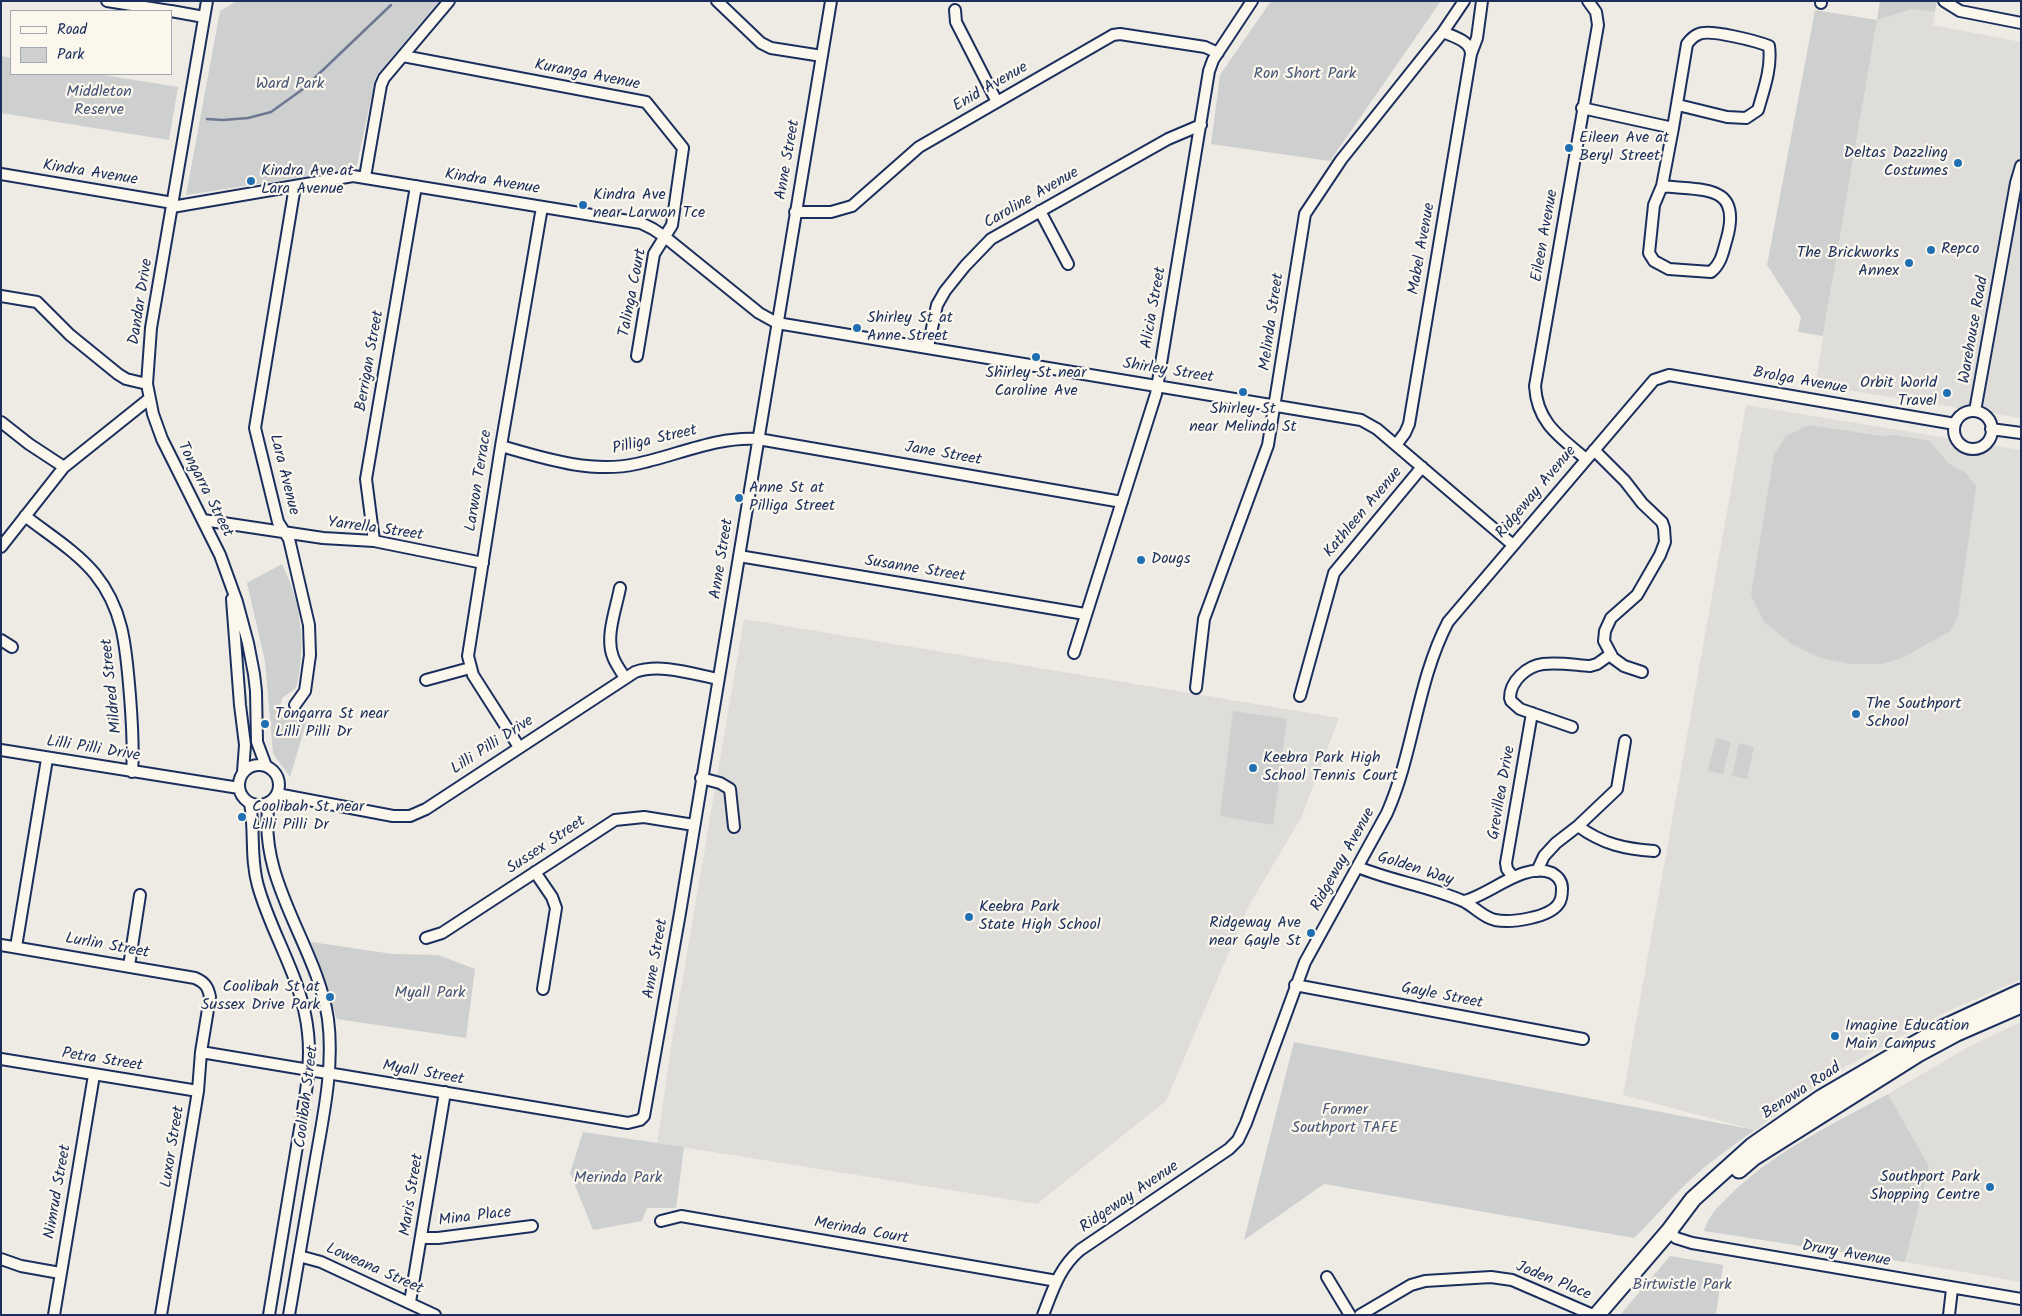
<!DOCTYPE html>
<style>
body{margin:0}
#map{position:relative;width:2022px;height:1316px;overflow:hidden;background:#eeebe4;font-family:Kalam,sans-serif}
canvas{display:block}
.frame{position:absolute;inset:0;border:2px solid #1b2f5e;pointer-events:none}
.legend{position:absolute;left:10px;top:10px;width:162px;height:65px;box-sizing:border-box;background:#fbf7ec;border:1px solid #a1a7b3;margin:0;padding:6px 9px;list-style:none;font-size:15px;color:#1b2f5e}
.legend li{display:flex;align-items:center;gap:10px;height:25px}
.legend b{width:25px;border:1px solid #a1a7b3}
</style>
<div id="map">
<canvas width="2022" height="1316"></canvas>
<div class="frame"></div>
<ul class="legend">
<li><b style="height:6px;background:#fbf7ec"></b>Road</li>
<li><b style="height:14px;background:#cecfcf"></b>Park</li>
</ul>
</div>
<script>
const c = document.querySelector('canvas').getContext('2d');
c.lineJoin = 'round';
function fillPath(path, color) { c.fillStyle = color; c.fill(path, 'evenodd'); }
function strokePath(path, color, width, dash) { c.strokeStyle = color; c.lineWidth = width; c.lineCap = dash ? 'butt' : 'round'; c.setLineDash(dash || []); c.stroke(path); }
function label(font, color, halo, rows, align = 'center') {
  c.font = font + ' Kalam,sans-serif'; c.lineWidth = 4.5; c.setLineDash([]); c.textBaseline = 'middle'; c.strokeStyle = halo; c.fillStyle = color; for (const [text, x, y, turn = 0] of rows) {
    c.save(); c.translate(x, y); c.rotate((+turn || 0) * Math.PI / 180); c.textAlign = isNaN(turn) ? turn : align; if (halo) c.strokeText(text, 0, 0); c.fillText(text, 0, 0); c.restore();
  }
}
const built = new Path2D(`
 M1912 9 1935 12 1933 25 2021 42V418L1815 385 1877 20Z
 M1746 405 2021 450V979L1944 1013 1836 1072 1755 1130 1623 1095Z
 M744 619 1339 718 1301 818 1248 907 1166 1101 1037 1204 657 1143 673 1035Z
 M2021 1022V1282L1905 1262 1929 1166 1888 1094 1968 1047Z`);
const green = new Path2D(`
 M237 1H439L376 76 356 169 186 195 220 11Z
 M1271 1H1441L1330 161 1211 144 1220 75Z
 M1880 1H1937L1935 12 1912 9 1877 20 1823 336 1798 332 1801 317 1767 265 1815 10 1877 20Z
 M1 56 11 58V74H98L178 87 169 140 1 113Z
 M1809 425 1881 436 1896 435 1930 441 1948 463 1966 473 1976 486 1958 616 1950 631 1902 658 1881 664H1851L1820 658 1792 644 1764 622 1751 595 1774 454 1786 436Z
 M282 564C301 602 307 647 296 688L282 698 280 708 285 718 307 720 290 777 273 754 265 661 247 583Z
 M1233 711 1287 719 1273 825 1220 816Z
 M1716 738 1731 742 1723 774 1708 771Z
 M1739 743 1754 747 1747 779 1732 776Z
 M311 942 393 954 438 955 475 969 466 1038 337 1019Z
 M1294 1042 1755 1130C1732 1146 1708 1163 1688 1182 1669 1200 1653 1220 1634 1238L1324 1184 1244 1240Z
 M1888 1094 1929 1166 1905 1262 1704 1231C1709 1215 1716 1209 1728 1197 1774 1151 1832 1125 1888 1094Z
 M583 1132 684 1147 676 1208H647L642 1221 593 1230 570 1173Z
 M1670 1256 1723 1265 1716 1315H1620Z`);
const stream = new Path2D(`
 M207 119 223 120 248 118 271 112 303 89 391 5`);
const minor = new Path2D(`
 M107 1 170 11
 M207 1 151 328 147 384 153 414 162 439 220 555 237 602 248 643 254 674 256 691 257 742 266 766
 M717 1 761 43 771 48 822 56
 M1944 1 1960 11 2021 23
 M1821 3V1
 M955 10 956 22 997 102
 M171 11 204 17
 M1443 32C1454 37 1471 41 1471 54
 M403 56 646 102 683 148 672 225 654 254 637 356
 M1582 108 1673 128 1662 186 1654 205 1649 253 1654 261 1669 269 1711 272C1722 263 1723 251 1727 238 1742 183 1702 191 1662 186
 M1673 128 1687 44C1690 40 1693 36 1699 34 1710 29 1756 41 1769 46 1772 67 1764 89 1758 110L1746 118 1727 117 1678 105
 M1 174 173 203
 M365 177 381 85 384 78 449 1
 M295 186 255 428 278 522 289 539 309 625 310 655 305 691 295 705
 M172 207 353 176 641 223 653 229 665 237 759 313 777 323 1361 420 1377 429 1513 545
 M1040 211 1068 264
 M795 212H831L852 206 919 147 1113 35 1120 34 1205 47 1218 53
 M1 296 37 302 70 335 118 374 126 379 147 384
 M928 347 937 305 945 291 965 266 991 239 1168 139 1201 125
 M1975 411 2016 183 2021 166
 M1954 430a19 19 0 1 1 38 0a19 19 0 1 1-38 0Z
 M1 422 29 444 64 467
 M1991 429 2021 433
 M1396 445 1405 433 1409 424 1471 54 1477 38 1482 1
 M501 446C543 458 591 474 636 464 676 456 716 436 758 439L1122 502
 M1594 450 1625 481 1642 503 1662 522 1664 528 1665 542 1660 555 1637 595 1611 618 1605 631 1604 641 1613 658 1624 666 1642 672
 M1586 459C1560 437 1537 423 1535 386L1598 25 1596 12 1588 1
 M25 516C48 534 76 551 95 574 125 611 126 651 130 696 132 722 134 747 132 772
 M203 520 323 538 374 541 483 563
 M374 541 366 479 416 186
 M1 547 64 467 149 399
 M739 556 1085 614
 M620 588C616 609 605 637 613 657 616 665 621 671 625 678
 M232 599 240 705 245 745 243 772
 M1 640 12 647
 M1074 653 1156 394 1209 71 1213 60 1252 1
 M426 680 470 668
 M1196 688 1204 619 1268 445 1305 214 1341 160 1443 32 1464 1
 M1300 696 1334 573 1422 467
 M1572 727 1520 709 1511 701 1510 698C1510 681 1527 666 1543 664 1558 662 1575 665 1590 666L1597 664 1611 654
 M519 747 473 675 468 656 501 446 542 207
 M1 750 239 788
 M239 785a20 20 0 1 1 40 0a20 20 0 1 1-40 0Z
 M701 778 720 783 730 789 734 827
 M277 794 393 816H410L426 809 635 672C660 663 693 674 718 679
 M269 802C256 880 317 945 328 1019 334 1065 324 1113 316 1158 307 1210 298 1263 289 1315
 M250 803C255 831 250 858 258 886 272 936 303 980 308 1033 312 1070 303 1109 297 1146 288 1202 278 1259 269 1315
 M1578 826C1602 844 1625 849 1654 851
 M1358 867C1391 881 1429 886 1463 901 1474 906 1482 917 1495 920 1511 923 1550 918 1559 903 1562 899 1562 892 1562 888 1562 881 1557 876 1552 873 1524 861 1490 895 1464 901
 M1537 871 1544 856 1556 843 1578 826 1617 789 1625 741
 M535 872 552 897 556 908 543 989
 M1513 877 1507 869 1506 863 1532 713
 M426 938 442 933 615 820 644 817 694 825
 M1 945 195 978C204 982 208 986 210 997L201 1052 198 1091 161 1315
 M16 947 47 759
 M129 966 140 895
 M1295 985 1583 1039
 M201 1052 628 1123 640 1120 644 1116 680 913 831 1
 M1 1059 198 1091
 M661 1221 681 1216 1057 1281
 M1669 1231 1676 1238 1692 1243 2021 1299
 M421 1238H438L532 1226
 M299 1256 321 1262 435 1315
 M1 1259 21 1266 60 1273
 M1327 1277 1350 1315
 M410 1302 445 1092
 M54 1315 94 1075
 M1043 1315C1053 1290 1059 1268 1080 1250L1229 1149 1238 1140 1246 1123 1305 962 1387 813C1414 752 1417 681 1448 622L1654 380 1669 375 1955 424
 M1360 1315 1411 1285 1425 1281 1491 1277 1512 1280 1593 1315
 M1949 1315 1952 1289`);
const secondary = new Path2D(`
 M1739 1170 1753 1158 1918 1054 1957 1033 2021 1005
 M1597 1315 1669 1231 1693 1199 1752 1146 1821 1098 1886 1060 1943 1028 2021 992`);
const markers = [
 [1569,148,5,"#1f6fb2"],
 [1958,163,5,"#1f6fb2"],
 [251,181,5,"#1f6fb2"],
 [583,205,5,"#1f6fb2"],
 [1931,250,5,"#1f6fb2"],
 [1909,263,5,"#1f6fb2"],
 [857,328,5,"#1f6fb2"],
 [1036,357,5,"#1f6fb2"],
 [1243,392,5,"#1f6fb2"],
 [1947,393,5,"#1f6fb2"],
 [739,498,5,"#1f6fb2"],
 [1141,560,5,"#1f6fb2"],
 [1856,714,5,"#1f6fb2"],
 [265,724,5,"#1f6fb2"],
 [1253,768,5,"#1f6fb2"],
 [242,817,5,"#1f6fb2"],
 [969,917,5,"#1f6fb2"],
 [1311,933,5,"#1f6fb2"],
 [330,997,5,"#1f6fb2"],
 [1835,1036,5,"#1f6fb2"],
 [1990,1187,5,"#1f6fb2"]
];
const parkNames = [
 ["Ron Short Park",1305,75],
 ["Ward Park",290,85],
 ["Middleton",99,93],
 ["Reserve",99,111],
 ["Myall Park",430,994],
 ["Former",1345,1111],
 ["Southport TAFE",1345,1129],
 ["Merinda Park",618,1179],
 ["Birtwistle Park",1682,1286]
];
const streetNames = [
 ["Kuranga Avenue",587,76,11],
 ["Enid Avenue",991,88,-30],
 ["Anne Street",789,160,-80],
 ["Kindra Avenue",90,174,9],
 ["Kindra Avenue",492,183,9],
 ["Caroline Avenue",1032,199,-30],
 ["Eileen Avenue",1546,236,-80],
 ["Mabel Avenue",1423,249,-80],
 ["Talinga Court",634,293,-79],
 ["Dandar Drive",142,302,-81],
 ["Alicia Street",1155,308,-80],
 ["Melinda Street",1273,322,-82],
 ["Warehouse Road",1975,330,-80],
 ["Berrigan Street",371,361,-80],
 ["Shirley Street",1168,372,9],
 ["Brolga Avenue",1800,382,10],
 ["Pilliga Street",655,441,-13],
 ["Jane Street",943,455,10],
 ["Lara Avenue",283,475,76],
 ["Larwon Terrace",480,481,-81],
 ["Tongarra Street",204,490,63],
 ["Ridgeway Avenue",1537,493,-50],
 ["Kathleen Avenue",1364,513,-50],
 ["Yarrella Street",375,530,8],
 ["Anne Street",723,559,-81],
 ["Susanne Street",915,570,9],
 ["Mildred Street",113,686,-96],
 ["Lilli Pilli Drive",493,746,-33],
 ["Lilli Pilli Drive",93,750,9],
 ["Grevillea Drive",1503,793,-80],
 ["Sussex Street",547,846,-34],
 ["Ridgeway Avenue",1344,860,-61],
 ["Golden Way",1415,870,18],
 ["Lurlin Street",107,947,10],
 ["Anne Street",657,959,-80],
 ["Gayle Street",1442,997,11],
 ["Petra Street",102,1061,9],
 ["Myall Street",423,1074,10],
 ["Benowa Road",1802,1092,-33],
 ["Coolibah Street",308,1097,-83],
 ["Luxor Street",174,1147,-81],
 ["Nimrud Street",59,1192,-80],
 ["Maris Street",413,1195,-81],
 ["Ridgeway Avenue",1130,1198,-34],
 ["Mina Place",475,1218,-7],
 ["Merinda Court",861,1232,10],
 ["Drury Avenue",1846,1255,10],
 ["Loweana Street",374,1270,24],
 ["Joden Place",1553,1282,22]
];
const poiNames = [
 ["Eileen Ave at",1579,139],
 ["Beryl Street",1579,157],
 ["Deltas Dazzling",1948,154,"right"],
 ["Costumes",1948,172,"right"],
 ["Kindra Ave at",261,172],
 ["Lara Avenue",261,190],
 ["Kindra Ave",593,196],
 ["near Larwon Tce",593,214],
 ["Repco",1941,250],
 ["The Brickworks",1899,254,"right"],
 ["Annex",1899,272,"right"],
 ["Shirley St at",867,319],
 ["Anne Street",867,337],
 ["Shirley St near",1036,374,"center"],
 ["Caroline Ave",1036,392,"center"],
 ["Orbit World",1937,384,"right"],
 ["Travel",1937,402,"right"],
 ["Shirley St",1243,410,"center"],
 ["near Melinda St",1243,428,"center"],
 ["Anne St at",749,489],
 ["Pilliga Street",749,507],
 ["Dougs",1151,560],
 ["The Southport",1866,705],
 ["School",1866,723],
 ["Tongarra St near",275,715],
 ["Lilli Pilli Dr",275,733],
 ["Keebra Park High",1263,759],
 ["School Tennis Court",1263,777],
 ["Coolibah St near",252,808],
 ["Lilli Pilli Dr",252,826],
 ["Keebra Park",979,908],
 ["State High School",979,926],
 ["Ridgeway Ave",1301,924,"right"],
 ["near Gayle St",1301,942,"right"],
 ["Coolibah St at",320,988,"right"],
 ["Sussex Drive Park",320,1006,"right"],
 ["Imagine Education",1845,1027],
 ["Main Campus",1845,1045],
 ["Southport Park",1980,1178,"right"],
 ["Shopping Centre",1980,1196,"right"]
];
fillPath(built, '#deddda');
fillPath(green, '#cecfcf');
strokePath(stream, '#6d7892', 2.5);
strokePath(minor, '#1b2f5e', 14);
strokePath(secondary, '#1b2f5e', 19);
strokePath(minor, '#fbf7ec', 10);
strokePath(secondary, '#fbf7ec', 15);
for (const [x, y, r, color] of markers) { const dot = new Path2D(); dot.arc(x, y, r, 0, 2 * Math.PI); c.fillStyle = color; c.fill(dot); strokePath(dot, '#fbf7ec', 2); }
label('16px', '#48577a', '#fbf7ec', parkNames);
label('16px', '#1b2f5e', '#fbf7ec', streetNames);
label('16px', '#1b2f5e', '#fbf7ec', poiNames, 'left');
</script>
